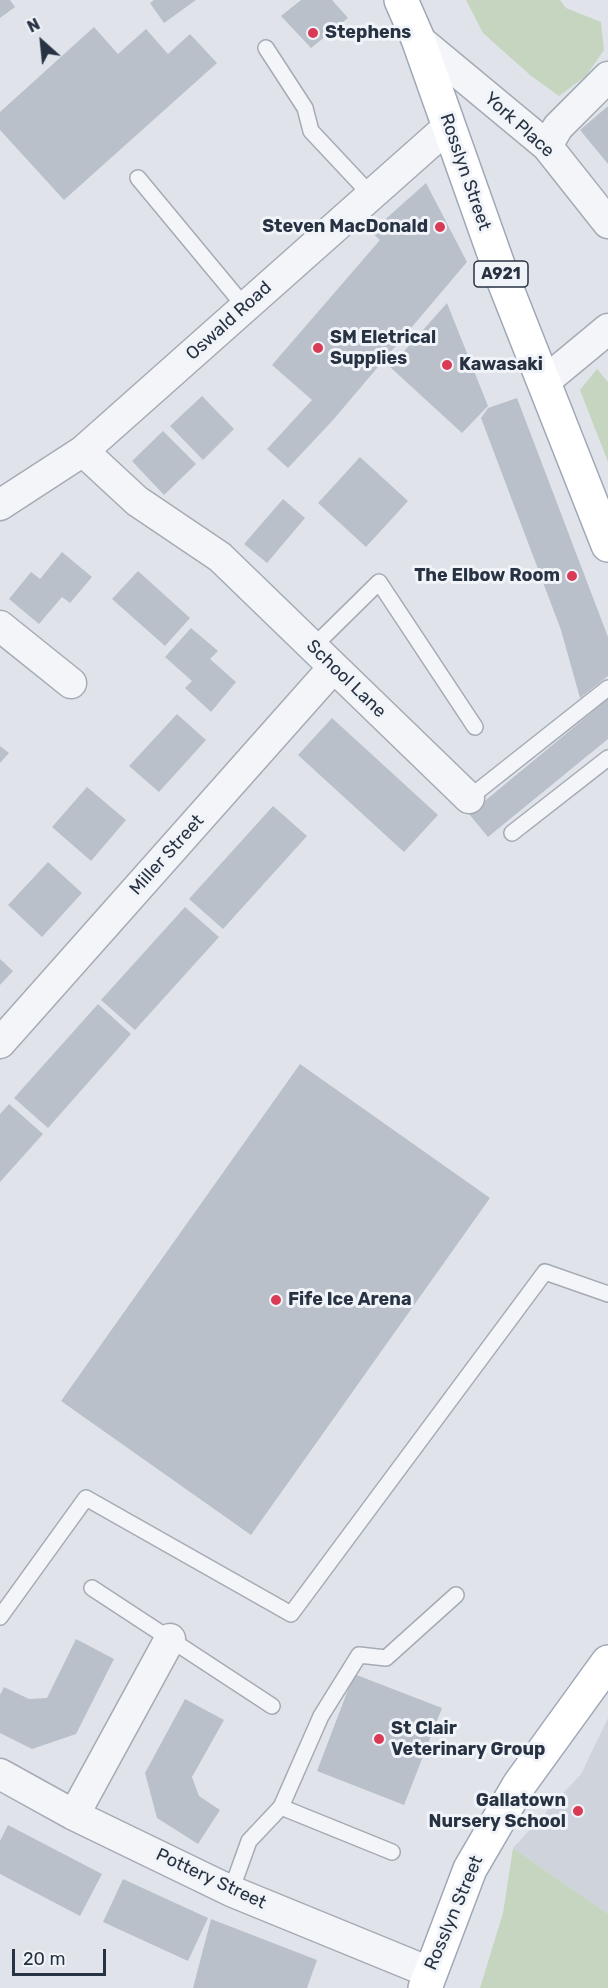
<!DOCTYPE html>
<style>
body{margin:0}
#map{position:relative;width:608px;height:1988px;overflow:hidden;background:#e0e4ea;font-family:Rubik,sans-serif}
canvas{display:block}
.north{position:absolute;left:12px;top:12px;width:60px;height:60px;-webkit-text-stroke:4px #f0f3f7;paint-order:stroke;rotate:333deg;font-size:16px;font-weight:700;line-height:24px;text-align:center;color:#273243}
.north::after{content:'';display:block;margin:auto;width:21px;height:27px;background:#273243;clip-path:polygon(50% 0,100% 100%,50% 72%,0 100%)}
.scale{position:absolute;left:12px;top:1949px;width:94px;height:27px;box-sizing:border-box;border:3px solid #273243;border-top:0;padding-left:8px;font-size:18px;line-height:21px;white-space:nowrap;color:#273243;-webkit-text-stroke:4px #f0f3f7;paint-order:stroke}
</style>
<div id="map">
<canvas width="608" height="1988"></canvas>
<div class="north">N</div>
<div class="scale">20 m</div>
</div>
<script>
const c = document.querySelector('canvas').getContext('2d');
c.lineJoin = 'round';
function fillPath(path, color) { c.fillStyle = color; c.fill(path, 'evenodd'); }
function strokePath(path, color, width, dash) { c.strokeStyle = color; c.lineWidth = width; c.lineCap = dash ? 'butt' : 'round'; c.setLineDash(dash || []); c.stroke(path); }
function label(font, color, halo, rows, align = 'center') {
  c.font = font + ' Rubik,sans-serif'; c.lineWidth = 6; c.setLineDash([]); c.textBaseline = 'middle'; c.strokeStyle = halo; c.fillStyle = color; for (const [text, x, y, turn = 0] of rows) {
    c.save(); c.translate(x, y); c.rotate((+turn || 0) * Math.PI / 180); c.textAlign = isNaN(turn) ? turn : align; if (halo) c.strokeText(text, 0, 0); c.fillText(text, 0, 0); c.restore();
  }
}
const built = new Path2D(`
 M608 1718V1914L513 1848 581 1774Z`);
const green = new Path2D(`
 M466 0H560L566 8 601 22 604 50 586 76 559 96 530 75 483 33Z
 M597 369 608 382V462L580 390Z
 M513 1848 608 1914V1988H480L503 1913Z`);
const building = new Path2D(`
 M0 0H10L15 7 0 18Z
 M154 0H196L164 23 150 3Z
 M301 0H332L348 18 311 48 281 16Z
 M94 27 118 54 146 29 168 54 190 34 217 63 64 200 0 130V112Z
 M608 106V164L580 130Z
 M426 183 467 262 333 420 288 468 267 449 312 400 272 365 380 240 371 232Z
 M447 303 488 406 462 433 390 367Z
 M202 396 234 429 203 460 170 426Z
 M517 398 608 637V676L580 698 561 630 481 418 488 408Z
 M163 431 196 464 164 495 132 461Z
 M360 457 408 501 366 547 318 503Z
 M283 499 305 518 267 563 244 544Z
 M62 552 92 577 70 603 62 597 39 624 9 599 31 572 40 579Z
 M138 571 190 618 165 646 112 599Z
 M191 628 218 651 210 659 236 682 211 712 185 688 192 681 165 657Z
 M608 699V739L488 837 469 814Z
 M177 714 206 740 159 792 129 766Z
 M332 718 438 815 404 852 298 755Z
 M0 746 9 753 0 763Z
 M87 787 126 820 91 861 52 827Z
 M273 806 307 836 223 929 189 899Z
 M48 862 82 893 42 937 8 905Z
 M185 907 219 937 135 1030 101 1000Z
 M0 959 13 971 0 985Z
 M98 1004 131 1034 48 1128 14 1098Z
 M300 1064 490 1198 251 1535 61 1401Z
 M9 1104 43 1134 0 1182V1114Z
 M76 1639 114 1659 76 1734 32 1749 0 1733V1695L4 1687 29 1699 47 1698Z
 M354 1674 442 1708 404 1805 317 1771Z
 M185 1699 224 1720 192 1777 199 1796 220 1810 198 1844 157 1818 145 1773Z
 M8 1825 102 1874 80 1916 0 1874V1841Z
 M123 1879 208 1918 188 1961 103 1922Z
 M211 1919 317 1960 307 1988H193Z`);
const lane = new Path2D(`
 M266 48 305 108 311 131 371 195
 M138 178 245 307
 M313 647 379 582 475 727
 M469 798 608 688
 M512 833 608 758
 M92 1588 272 1706
 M0 1617 86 1498 291 1614 545 1272 608 1294
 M281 1807 321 1716 359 1655 386 1658 456 1595
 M231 1891 249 1841 281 1807 392 1852`);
const street = new Path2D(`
 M418 39 547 146 608 223
 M547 146 558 127 608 77
 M544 382 608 329
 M83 451 137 501 220 557 469 798
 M0 505 83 451 449 126
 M0 626 71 683
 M0 1043 333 668
 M0 1774 74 1815 231 1891 429 1972
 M74 1815 170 1639`);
const primary = new Path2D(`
 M401 0 418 39 503 279 608 545
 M425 1988 470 1869 519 1785 608 1662`);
const markers = [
 [313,33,6,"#d93b56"],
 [440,227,6,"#d93b56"],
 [318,348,6,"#d93b56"],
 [447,365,6,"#d93b56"],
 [572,576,6,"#d93b56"],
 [276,1300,6,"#d93b56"],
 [379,1739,6,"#d93b56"],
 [578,1811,6,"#d93b56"]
];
const shields = [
 [501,274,54]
];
const shieldNames = [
 ["A921",501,274]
];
const poiNames = [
 ["Stephens",325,33],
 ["Steven MacDonald",428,227,"right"],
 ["SM Eletrical",330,338],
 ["Supplies",330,359],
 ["Kawasaki",459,365],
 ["The Elbow Room",560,576,"right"],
 ["Fife Ice Arena",288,1300],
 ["St Clair",391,1729],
 ["Veterinary Group",391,1750],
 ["Gallatown",566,1801,"right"],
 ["Nursery School",566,1822,"right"]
];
const streetNames = [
 ["York Place",519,125,42],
 ["Rosslyn Street",465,172,71],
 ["Oswald Road",229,321,-42],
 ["School Lane",346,679,44],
 ["Miller Street",167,855,-48],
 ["Pottery Street",211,1879,25],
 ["Rosslyn Street",454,1913,-67]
];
fillPath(built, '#ced3dc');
fillPath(green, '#c6d5c0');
fillPath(building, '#b9c0ca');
strokePath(lane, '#a5abb5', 18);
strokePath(street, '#a5abb5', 33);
strokePath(primary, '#9ea8b7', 36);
strokePath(lane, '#f3f5f8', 15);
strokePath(street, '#f3f5f8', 30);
strokePath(primary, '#fff', 33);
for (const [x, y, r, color] of markers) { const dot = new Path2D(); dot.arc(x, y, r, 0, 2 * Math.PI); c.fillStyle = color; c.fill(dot); strokePath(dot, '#f0f3f7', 2); }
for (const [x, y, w] of shields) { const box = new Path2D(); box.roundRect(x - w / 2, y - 13, w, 26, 4.5); c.fillStyle = '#f0f3f7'; c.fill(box); strokePath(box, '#273243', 1.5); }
label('bold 16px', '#273243', null, shieldNames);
label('bold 18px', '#273243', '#f0f3f7', poiNames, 'left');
label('18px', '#273243', '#f0f3f7', streetNames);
</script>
